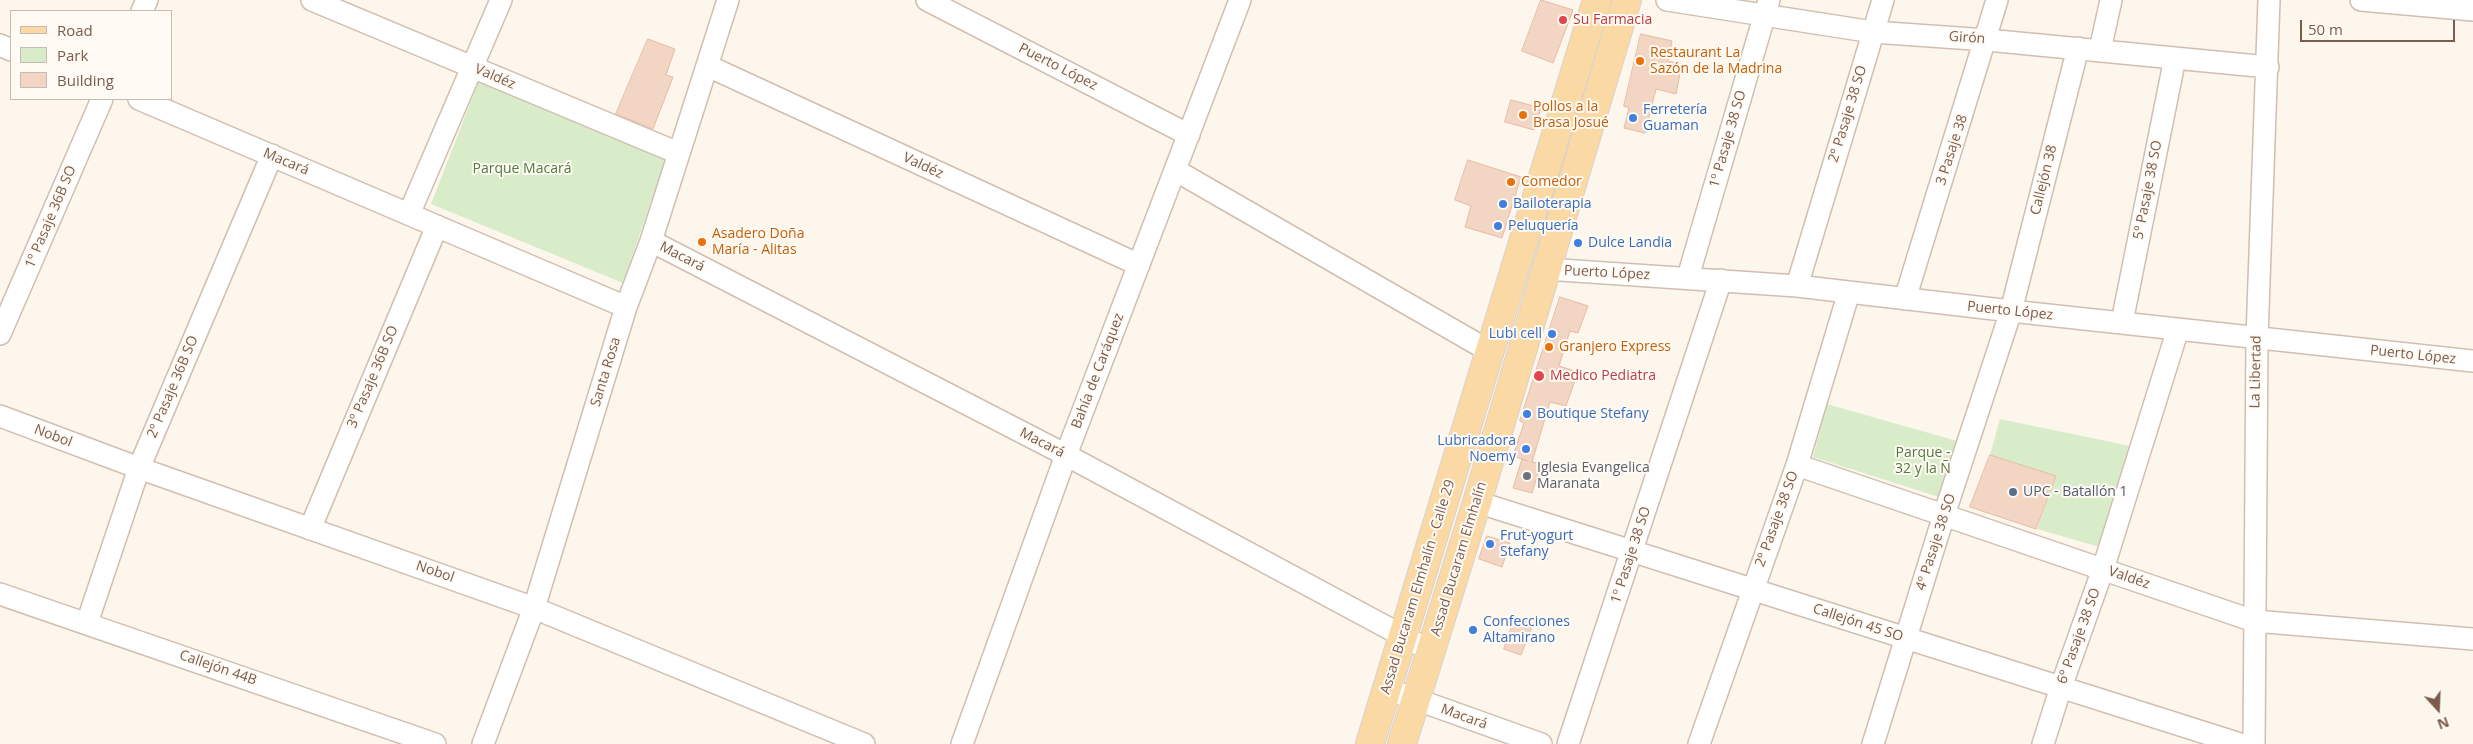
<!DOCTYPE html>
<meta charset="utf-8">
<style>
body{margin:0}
#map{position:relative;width:2473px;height:744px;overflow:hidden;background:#fdf6ec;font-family:"Open Sans",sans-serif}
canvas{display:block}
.legend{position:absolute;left:10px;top:10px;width:162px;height:90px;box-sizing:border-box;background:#fffaf3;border:1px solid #cabbb1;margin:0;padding:6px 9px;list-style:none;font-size:15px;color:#7a5c4d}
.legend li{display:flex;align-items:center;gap:10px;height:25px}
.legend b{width:25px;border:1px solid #cabbb1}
.north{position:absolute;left:2413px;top:684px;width:50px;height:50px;-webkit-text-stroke:4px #fffaf3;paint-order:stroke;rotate:160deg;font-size:14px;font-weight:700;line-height:20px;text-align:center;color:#7a5c4d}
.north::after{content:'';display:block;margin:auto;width:18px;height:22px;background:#7a5c4d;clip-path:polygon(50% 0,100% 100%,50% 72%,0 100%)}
.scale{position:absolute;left:2300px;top:20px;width:155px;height:22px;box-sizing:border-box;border:2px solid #7a5c4d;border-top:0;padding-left:6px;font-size:15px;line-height:18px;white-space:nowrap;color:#7a5c4d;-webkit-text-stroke:4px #fffaf3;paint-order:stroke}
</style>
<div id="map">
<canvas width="2473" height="744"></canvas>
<ul class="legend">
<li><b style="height:6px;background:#fbd9a5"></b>Road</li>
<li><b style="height:14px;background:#d8ecc9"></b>Park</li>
<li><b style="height:14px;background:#f3d5c3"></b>Building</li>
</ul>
<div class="north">N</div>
<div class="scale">50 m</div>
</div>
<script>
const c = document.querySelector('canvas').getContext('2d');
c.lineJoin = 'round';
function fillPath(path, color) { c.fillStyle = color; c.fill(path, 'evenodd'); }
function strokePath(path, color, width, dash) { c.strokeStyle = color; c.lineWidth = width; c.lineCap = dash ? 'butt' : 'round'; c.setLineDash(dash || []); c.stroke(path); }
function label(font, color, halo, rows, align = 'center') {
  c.font = font + ' "Open Sans",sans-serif'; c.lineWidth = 4; c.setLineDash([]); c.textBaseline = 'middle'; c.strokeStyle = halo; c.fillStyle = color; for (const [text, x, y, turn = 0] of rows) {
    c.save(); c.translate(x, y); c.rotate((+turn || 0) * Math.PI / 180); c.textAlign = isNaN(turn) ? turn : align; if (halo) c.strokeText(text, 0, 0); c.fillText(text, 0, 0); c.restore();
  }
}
const green = new Path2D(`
 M480 78 666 158 623 283 431 204Z
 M1827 404 1964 443 1942 498 1813 457Z
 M2000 419 2130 446 2103 548 2037 529 2056 476 1990 455Z`);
const building = new Path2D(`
 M1541 0 1573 10 1553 63 1522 51Z
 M1641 34 1672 41 1668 61 1682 64 1676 94 1656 89 1645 133 1624 128 1629 108 1624 106Z
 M648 39 675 49 666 75 673 77 653 129 616 114Z
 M1511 100 1541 108 1534 130 1505 122Z
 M1468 160 1521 177 1502 238 1465 227 1471 206 1455 200Z
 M1560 297 1588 306 1578 333 1570 331 1559 366 1578 372 1566 406 1550 402 1532 462 1541 464 1532 493 1513 488 1522 459 1528 461 1513 456 1524 423 1520 421Z
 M1990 455 2056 476 2036 529 1970 507Z
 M1487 536 1510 543 1502 567 1479 559Z
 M1515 618 1533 624 1521 655 1504 649Z`);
const minor = new Path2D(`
 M312 0 678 153
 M927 0 1189 135
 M1667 0 1873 32 1987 40 2268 67
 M2361 0 2473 10
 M142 11 147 0
 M0 45 11 50
 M2100 50 2111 0
 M708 66 1139 265
 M139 99 626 307
 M1175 170 1491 352
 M409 214 501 0
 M651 241 1066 455 1431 651
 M1546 269 1797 286 2011 311 2473 361
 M1688 277 1769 0
 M1797 286 1883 0
 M1905 299 1997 0
 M2122 322 2175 58
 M0 334 102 99
 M0 416 139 468 534 608 864 744
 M1797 465 2254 621 2473 639
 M1477 502 2240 744
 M310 529 437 226
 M0 594 435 744
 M87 623 139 468 272 155
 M1387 689 1541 744
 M483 744 534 608 626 307 651 241 728 0
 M962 744 1066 455 1240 0
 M1568 744 1721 280
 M1699 744 1797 465 1849 292
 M1873 744 1944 515 2011 311 2078 48
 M2043 744 2061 687 2103 569 2178 329
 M2254 744 2257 338 2269 0`);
const major = new Path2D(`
 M1370 744 1597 0
 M1402 744 1477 502 1627 0`);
const markers = [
 [1563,20,5,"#e0444e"],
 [1640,61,5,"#e8710a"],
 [1523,115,5,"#e8710a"],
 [1633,118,5,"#3f7fe0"],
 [1511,182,5,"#e8710a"],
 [1503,204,5,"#3f7fe0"],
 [1498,226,5,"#3f7fe0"],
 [702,242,5,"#e8710a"],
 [1578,243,5,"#3f7fe0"],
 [1552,334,5,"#3f7fe0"],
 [1549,347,5,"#e8710a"],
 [1539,376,6,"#e0444e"],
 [1527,414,5,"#3f7fe0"],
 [1526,449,5,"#3f7fe0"],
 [1527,476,5,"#6b7280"],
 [2013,492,5,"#5c6f8a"],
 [1490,544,5,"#3f7fe0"],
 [1473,630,5,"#3f7fe0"]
];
const healthNames = [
 ["Su Farmacia",1573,20],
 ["Medico Pediatra",1550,376]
];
const streetNames = [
 ["Girón",1967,38,4],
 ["Puerto López",1058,67,27],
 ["Valdéz",495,77,23],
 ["2º Pasaje 38 SO",1848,114,-73],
 ["1º Pasaje 38 SO",1728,139,-74],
 ["3 Pasaje 38",1952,150,-72],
 ["Macará",286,162,23],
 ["Valdéz",923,166,25],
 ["Callejón 38",2044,180,-76],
 ["5º Pasaje 38 SO",2148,190,-79],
 ["1º Pasaje 36B SO",51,217,-67],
 ["Macará",682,257,27],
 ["Puerto López",1607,273,3],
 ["Puerto López",2010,311,6],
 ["Puerto López",2413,355,6],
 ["Bahía de Caráquez",1098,371,-69],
 ["Santa Rosa",606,372,-73],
 ["La Libertad",2256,372,-89],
 ["3º Pasaje 36B SO",373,377,-67],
 ["2º Pasaje 36B SO",173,387,-67],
 ["Nobol",53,436,21],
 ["Macará",1042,443,27],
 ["2º Pasaje 38 SO",1777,519,-70],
 ["4º Pasaje 38 SO",1936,542,-72],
 ["1º Pasaje 38 SO",1631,555,-72],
 ["Assad Bucaram Elmhalín",1459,559,-73],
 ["Nobol",435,572,19],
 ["Valdéz",2129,578,19],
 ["Assad Bucaram Elmhalín - Calle 29",1418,587,-73],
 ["Callejón 45 SO",1858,623,18],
 ["6º Pasaje 38 SO",2079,636,-70],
 ["Callejón 44B",218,668,19],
 ["Macará",1464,717,20]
];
const foodNames = [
 ["Restaurant La",1650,53],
 ["Sazón de la Madrina",1650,69],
 ["Pollos a la",1533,107],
 ["Brasa Josué",1533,123],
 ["Comedor",1521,182],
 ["Asadero Doña",712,234],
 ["María - Alitas",712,250],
 ["Granjero Express",1559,347]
];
const shopNames = [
 ["Ferretería",1643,110],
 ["Guaman",1643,126],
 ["Bailoterapia",1513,204],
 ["Peluquería",1508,226],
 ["Dulce Landia",1588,243],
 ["Lubi cell",1542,334,"right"],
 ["Boutique Stefany",1537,414],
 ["Lubricadora",1516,441,"right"],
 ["Noemy",1516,457,"right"],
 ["Frut-yogurt",1500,536],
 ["Stefany",1500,552],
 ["Confecciones",1483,622],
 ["Altamirano",1483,638]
];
const parkNames = [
 ["Parque Macará",522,169],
 ["Parque -",1923,453],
 ["32 y la Ñ",1923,469]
];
const worshipNames = [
 ["Iglesia Evangelica",1537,468],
 ["Maranata",1537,484]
];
const serviceNames = [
 ["UPC - Batallón 1",2023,492]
];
fillPath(green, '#d8ecc9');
fillPath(building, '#f3d5c3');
strokePath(building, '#e6bba3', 1);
strokePath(minor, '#d1beb0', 24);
strokePath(major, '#dad1cd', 30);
strokePath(minor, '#fff', 21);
strokePath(major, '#fbd9a5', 28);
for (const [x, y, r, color] of markers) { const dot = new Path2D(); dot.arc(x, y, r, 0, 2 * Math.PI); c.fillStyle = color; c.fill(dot); strokePath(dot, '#fffaf3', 2); }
label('14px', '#be3a42', '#fffaf3', healthNames, 'left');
label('14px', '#7a5c4d', '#fffaf3', streetNames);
label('14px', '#c56008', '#fffaf3', foodNames, 'left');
label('14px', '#366cbe', '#fffaf3', shopNames, 'left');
label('14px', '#537a41', '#fffaf3', parkNames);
label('14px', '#5b616d', '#fffaf3', worshipNames, 'left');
label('14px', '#4e5e75', '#fffaf3', serviceNames, 'left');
</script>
